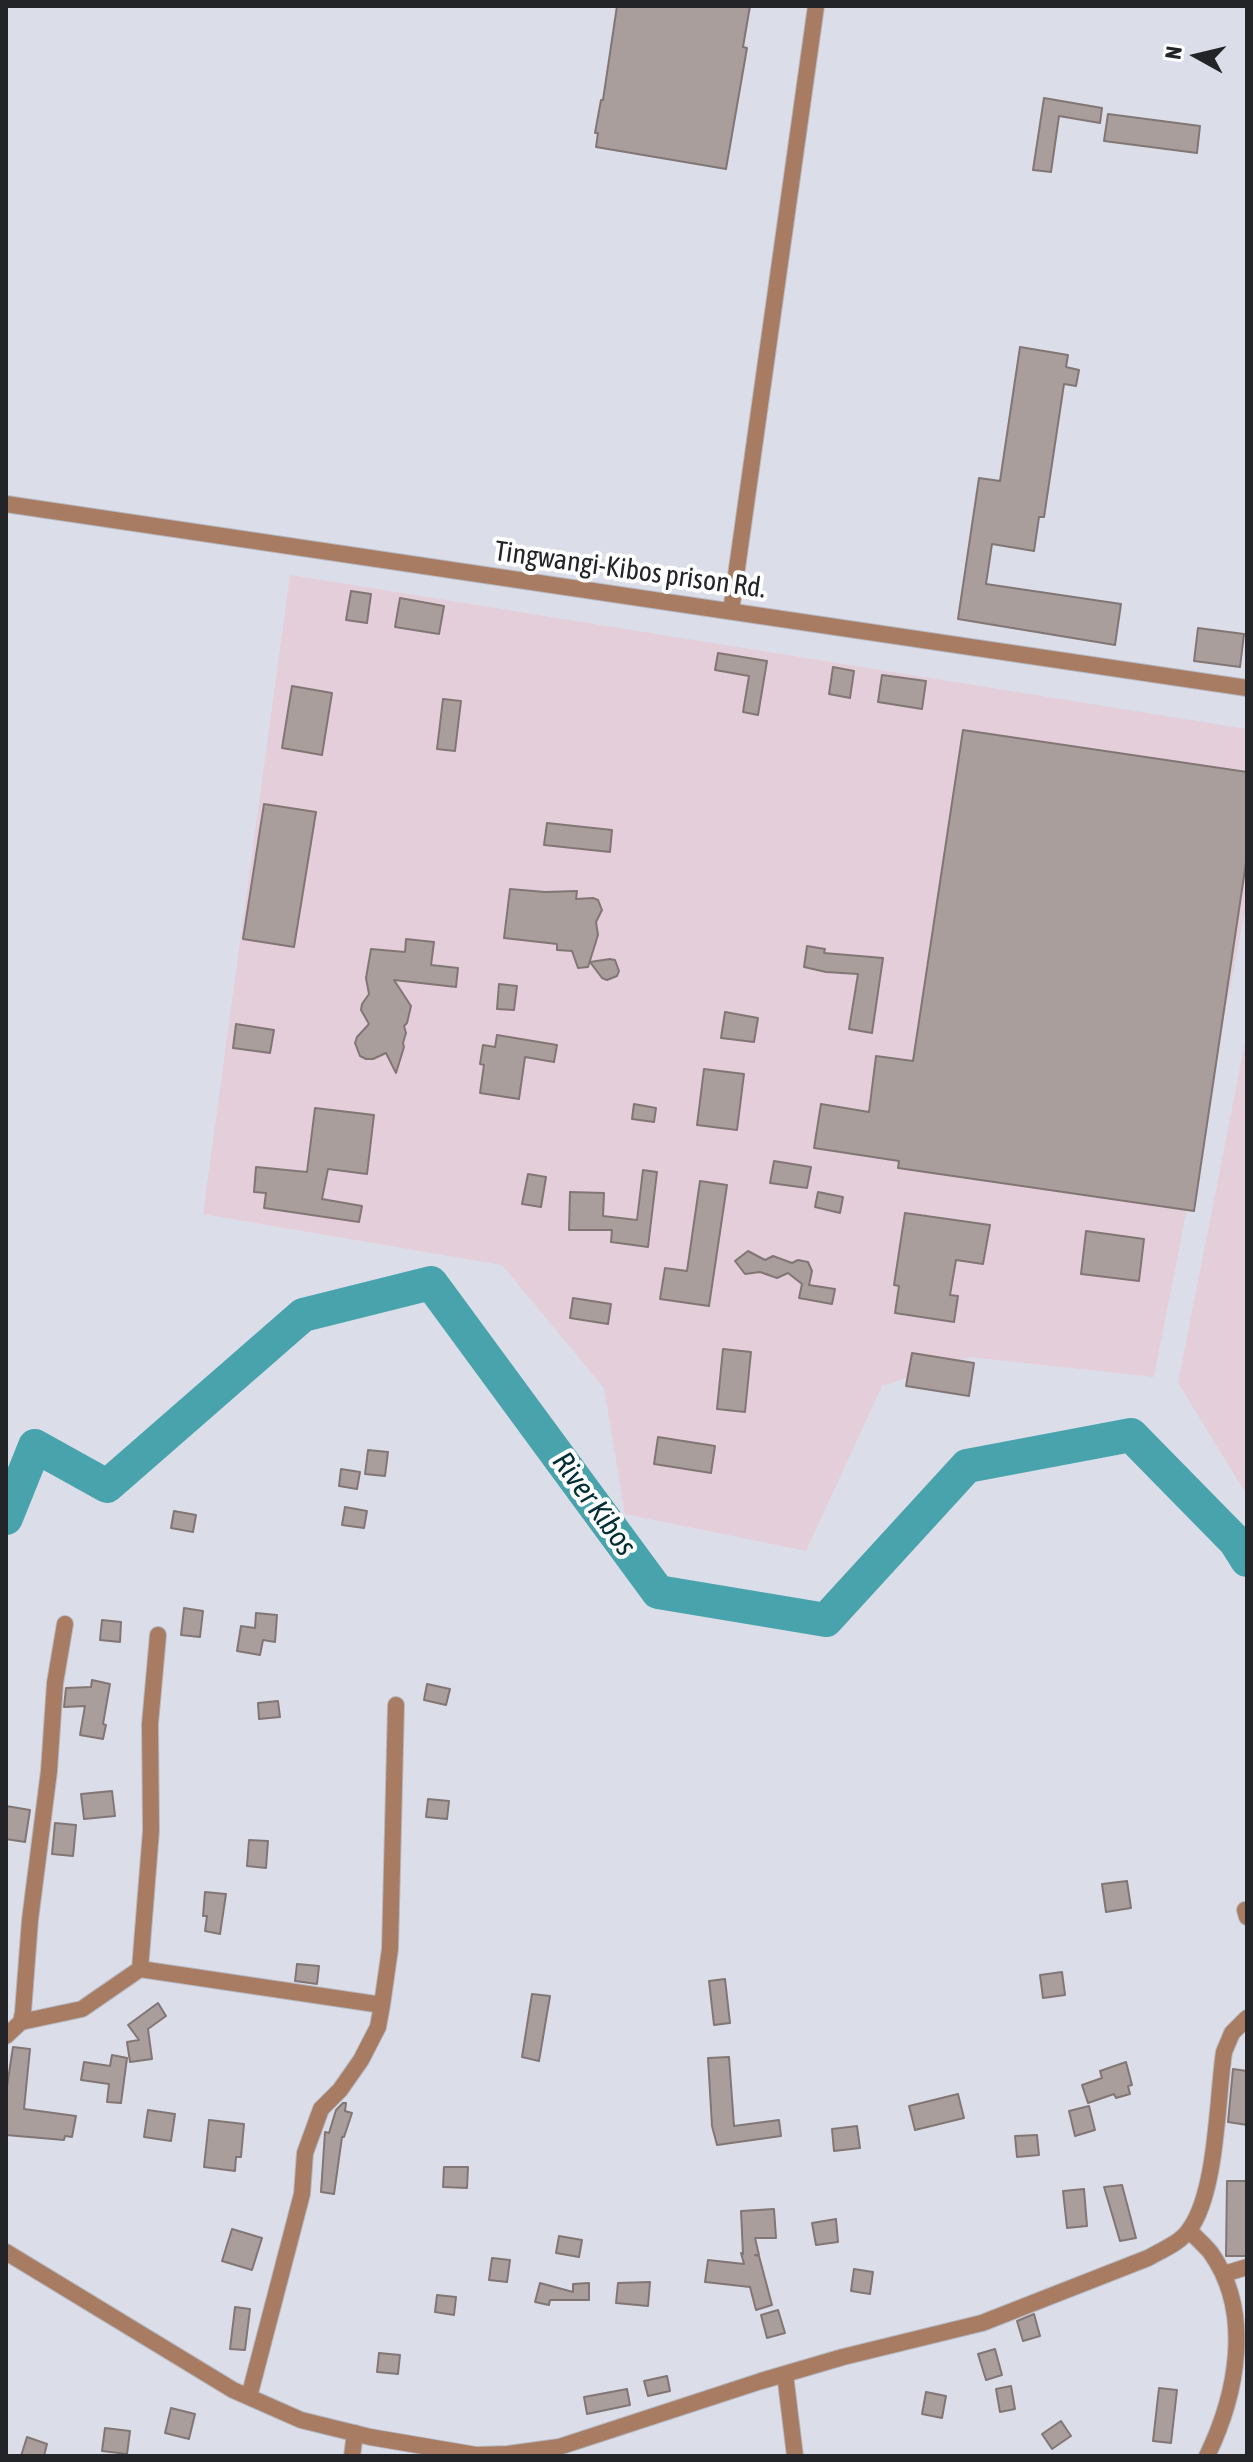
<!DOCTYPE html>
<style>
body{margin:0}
#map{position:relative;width:1253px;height:2462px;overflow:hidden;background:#dbdee9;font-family:"Asap Condensed",sans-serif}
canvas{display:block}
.frame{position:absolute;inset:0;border:8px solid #232428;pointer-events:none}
.north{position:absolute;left:1157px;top:16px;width:80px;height:80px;-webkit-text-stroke:6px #fff;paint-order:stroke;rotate:278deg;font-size:22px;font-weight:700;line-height:32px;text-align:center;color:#232428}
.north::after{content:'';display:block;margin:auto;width:28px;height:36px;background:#232428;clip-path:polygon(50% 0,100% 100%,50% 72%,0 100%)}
</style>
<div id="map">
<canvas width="1253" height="2462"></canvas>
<div class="frame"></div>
<div class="north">N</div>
</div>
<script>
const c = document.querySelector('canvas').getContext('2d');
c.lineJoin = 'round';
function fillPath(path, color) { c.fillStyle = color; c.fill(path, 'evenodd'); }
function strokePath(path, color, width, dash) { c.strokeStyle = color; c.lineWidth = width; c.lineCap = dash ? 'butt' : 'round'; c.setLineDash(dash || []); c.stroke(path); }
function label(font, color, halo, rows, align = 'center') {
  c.font = font + ' "Asap Condensed",sans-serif'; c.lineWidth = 8; c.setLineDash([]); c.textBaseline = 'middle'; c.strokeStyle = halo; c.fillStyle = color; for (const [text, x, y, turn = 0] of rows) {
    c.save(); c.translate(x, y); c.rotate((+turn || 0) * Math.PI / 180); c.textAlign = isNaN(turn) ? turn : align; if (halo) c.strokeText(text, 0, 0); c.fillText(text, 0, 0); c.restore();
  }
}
const industrial = new Path2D(`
 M290 575 1247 729V901L1154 1377 970 1357 882 1386 806 1551 625 1514 604 1388 502 1265 203 1214Z
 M1247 1032V1495L1178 1383Z`);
const river = new Path2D(`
 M6 1518 35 1446 107 1486 303 1315 431 1283 658 1592 826 1620 967 1466 1131 1435 1235 1541 1247 1560`);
const building = new Path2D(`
 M617 6H750L743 47 747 48 726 169 596 147 598 133H595L601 100H603Z
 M1044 98 1102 108 1100 123 1059 116 1051 172 1033 170Z
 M1108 114 1200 126 1197 153 1104 141Z
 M1020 347 1068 355 1066 367 1079 370 1076 386 1064 384 1044 517H1039L1034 551 992 544 986 584 1121 604 1115 645 958 619 979 478 1000 481Z
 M351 591 371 594 367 623 346 620Z
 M400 598 444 606 439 634 395 627Z
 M1198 628 1244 634 1240 667 1194 661Z
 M718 653 767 661 758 715 743 712 749 676 715 670Z
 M833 667 854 671 850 698 829 694Z
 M882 675 926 681 922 709 878 702Z
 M292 686 332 693 322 755 282 748Z
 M443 699 461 701 455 751 437 749Z
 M963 730 1247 772V856L1194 1211 898 1168 899 1161 814 1148 821 1104 869 1112 876 1056 913 1061Z
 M264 804 316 812 294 947 243 939Z
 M547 823 612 830 610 852 544 845Z
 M510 889 545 892 577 891 576 899 593 898 598 900 602 910 596 922 598 935 588 967 578 968 572 951 557 950V944L504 938Z
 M406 939 434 942 431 965 458 968 456 987 394 980 411 1006 407 1023 404 1026 406 1033 403 1043 404 1047 396 1073 386 1053 373 1059H366L360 1056 355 1043 357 1037 369 1024 361 1010 362 1004 369 994 366 978 371 949 405 952Z
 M807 946 825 949 824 953 883 958 872 1033 849 1029 858 974 826 972 804 967Z
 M610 959 615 960 619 971 617 976 607 980 602 978 590 962Z
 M499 984 517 986 514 1010 497 1009Z
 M725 1012 758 1018 754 1042 721 1038Z
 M236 1024 274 1030 270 1053 233 1048Z
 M497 1035 557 1045 554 1062 525 1057 519 1099 480 1093 484 1065 480 1064 483 1045 495 1047Z
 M704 1069 744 1074 737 1130 697 1125Z
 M634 1104 656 1108 654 1122 632 1119Z
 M315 1108 374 1115 367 1174 328 1169 322 1199 362 1206 359 1222 264 1208 266 1193 254 1192 256 1167 307 1172Z
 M774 1161 811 1167 807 1188 770 1183Z
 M643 1170 657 1172 648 1247 611 1242 612 1230H569L570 1192 604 1193 603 1216 637 1220Z
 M528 1174 546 1177 541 1207 522 1204Z
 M700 1181 727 1185 709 1306 660 1299 665 1268 687 1271Z
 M818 1192 843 1197 840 1213 815 1207Z
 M905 1213 990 1225 983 1264 956 1260 950 1295 958 1296 954 1322 895 1313 899 1286 894 1285Z
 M1086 1231 1144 1239 1139 1281 1081 1274Z
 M748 1251 765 1260 773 1256 792 1263 798 1260 808 1262 812 1271 809 1285 835 1289 832 1304 799 1298 802 1284 788 1273 777 1278 760 1272 745 1274 735 1261Z
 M573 1298 611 1304 608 1324 570 1318Z
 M723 1349 751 1352 745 1412 717 1409Z
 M912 1353 974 1363 969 1396 906 1386Z
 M658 1437 715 1446 711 1473 654 1464Z
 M368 1450 388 1452 385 1476 365 1474Z
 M341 1469 360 1472 357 1489 339 1486Z
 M345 1507 367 1511 364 1528 342 1525Z
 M174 1511 196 1515 193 1532 171 1528Z
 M184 1608 203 1611 200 1637 181 1635Z
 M256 1613 277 1615 275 1642 263 1640 260 1655 237 1651 241 1626 255 1628Z
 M102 1620 121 1622 120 1642 100 1640Z
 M92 1680 110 1684 103 1724 106 1725 103 1739 80 1735 85 1706 64 1707 66 1688 91 1687Z
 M427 1684 450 1689 446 1705 424 1700Z
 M278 1701 280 1717 259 1719 258 1703Z
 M112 1791 115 1816 84 1819 81 1794Z
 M428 1799 449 1801 447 1819 426 1817Z
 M6 1806 30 1810 25 1842 6 1839Z
 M55 1823 76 1825 73 1856 52 1854Z
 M249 1840 268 1841 266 1868 247 1866Z
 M1127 1881 1131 1908 1106 1912 1102 1884Z
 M205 1892 226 1894 220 1934 205 1931 207 1916H203Z
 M297 1964 319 1966 317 1984 295 1981Z
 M1062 1972 1065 1995 1043 1998 1040 1975Z
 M725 1979 730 2023 714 2025 709 1981Z
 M532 1994 550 1996 539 2061 522 2057Z
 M158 2003 166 2016 148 2029 152 2059 130 2062 127 2042 139 2040 128 2025Z
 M13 2047 30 2049 24 2109 76 2116 72 2137 65 2136 64 2140 6 2135V2093Z
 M112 2055 127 2058 121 2103 107 2102 109 2084 81 2080 84 2062 110 2066Z
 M729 2057 734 2126 779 2120 781 2136 717 2145 712 2126 708 2058Z
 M1126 2062 1132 2085 1128 2086 1130 2094 1116 2098 1114 2094 1088 2103 1082 2085 1102 2078 1100 2071Z
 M1233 2069 1247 2071V2125L1228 2122Z
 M958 2094 964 2118 915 2130 909 2106Z
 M343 2103H346L345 2111 352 2113 344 2137H342L334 2194 321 2192 325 2132 329 2133 336 2110Z
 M1089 2106 1095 2130 1075 2136 1069 2111Z
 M148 2110 175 2114 171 2141 144 2137Z
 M209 2120 244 2124 241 2157H236L235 2171 204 2167Z
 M857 2126 860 2148 834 2151 832 2129Z
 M1037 2135 1039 2155 1017 2157 1015 2136Z
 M444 2167H468L467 2188 443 2187Z
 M1227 2181H1247V2256H1226Z
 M1122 2185 1136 2238 1120 2241 1104 2187Z
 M1084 2189 1087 2226 1067 2228 1063 2191Z
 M774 2209 776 2238H755L759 2255H755L759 2256 772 2305 756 2310 750 2287 705 2282 708 2260 744 2264 741 2253 743 2254 741 2211Z
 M836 2219 838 2242 816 2245 812 2223Z
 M232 2229 262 2238 252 2270 222 2261Z
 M559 2236 582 2240 579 2257 556 2253Z
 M492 2258 510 2260 507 2282 489 2280Z
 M854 2269 873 2272 870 2294 851 2291Z
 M650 2282 648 2306 616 2303 618 2283Z
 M540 2283 573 2292V2284L589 2283V2300H550L549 2305 535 2302Z
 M437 2295 456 2297 454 2315 435 2312Z
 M235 2307 250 2309 245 2350 230 2349Z
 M778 2310 785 2333 767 2338 761 2315Z
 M1034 2314 1040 2336 1023 2341 1017 2321Z
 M995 2349 1002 2375 986 2380 978 2354Z
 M379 2353 400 2355 398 2374 377 2372Z
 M667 2376 670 2391 648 2396 644 2381Z
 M1011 2386 1015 2409 1000 2412 996 2389Z
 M1159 2388 1177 2390 1171 2443 1153 2441Z
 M627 2389 630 2405 587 2414 584 2397Z
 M926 2392 946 2396 942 2418 922 2414Z
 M171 2408 195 2414 189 2439 165 2433Z
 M1061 2421 1071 2436 1052 2449 1042 2434Z
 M105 2428 130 2431 127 2454 102 2451Z
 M27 2437 47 2444 44 2456H21Z`);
const minor = new Path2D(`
 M731 611 816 6
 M1245 1910 1247 1917
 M140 1969 151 1831 150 1724 158 1635
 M21 2022 82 2009 140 1969 382 2005
 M6 2036 21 2022 23 2012 30 1920 49 1771 55 1683 65 1624
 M1189 2230C1196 2238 1205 2245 1211 2253 1253 2313 1237 2394 1207 2456
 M6 2252 233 2390 301 2420 370 2437 476 2455 508 2454 559 2447 761 2381 843 2357 982 2323 1148 2258C1162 2250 1180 2243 1189 2230 1217 2193 1217 2099 1224 2052L1232 2033 1247 2018
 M1224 2274 1247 2267
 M785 2374 795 2456
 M249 2397 302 2194 305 2153 321 2109 340 2090 361 2060 378 2027 382 2005 390 1949 396 1705
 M352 2456 355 2433`);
const tertiary = new Path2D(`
 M6 504 1247 688`);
const streetNames = [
 ["Tingwangi-Kibos prison Rd.",630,570,8]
];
const waterNames = [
 ["River Kibos",594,1504,54]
];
fillPath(industrial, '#e4ceda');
strokePath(river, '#49a3ad', 34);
fillPath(building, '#aa9e9c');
strokePath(building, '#827675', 2);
strokePath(minor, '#b6b9c2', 18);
strokePath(tertiary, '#b6b9c2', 18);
strokePath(minor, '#a87c63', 16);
strokePath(tertiary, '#a87c63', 16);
label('28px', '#232428', '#fff', streetNames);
label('italic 30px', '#022f34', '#fff', waterNames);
</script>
